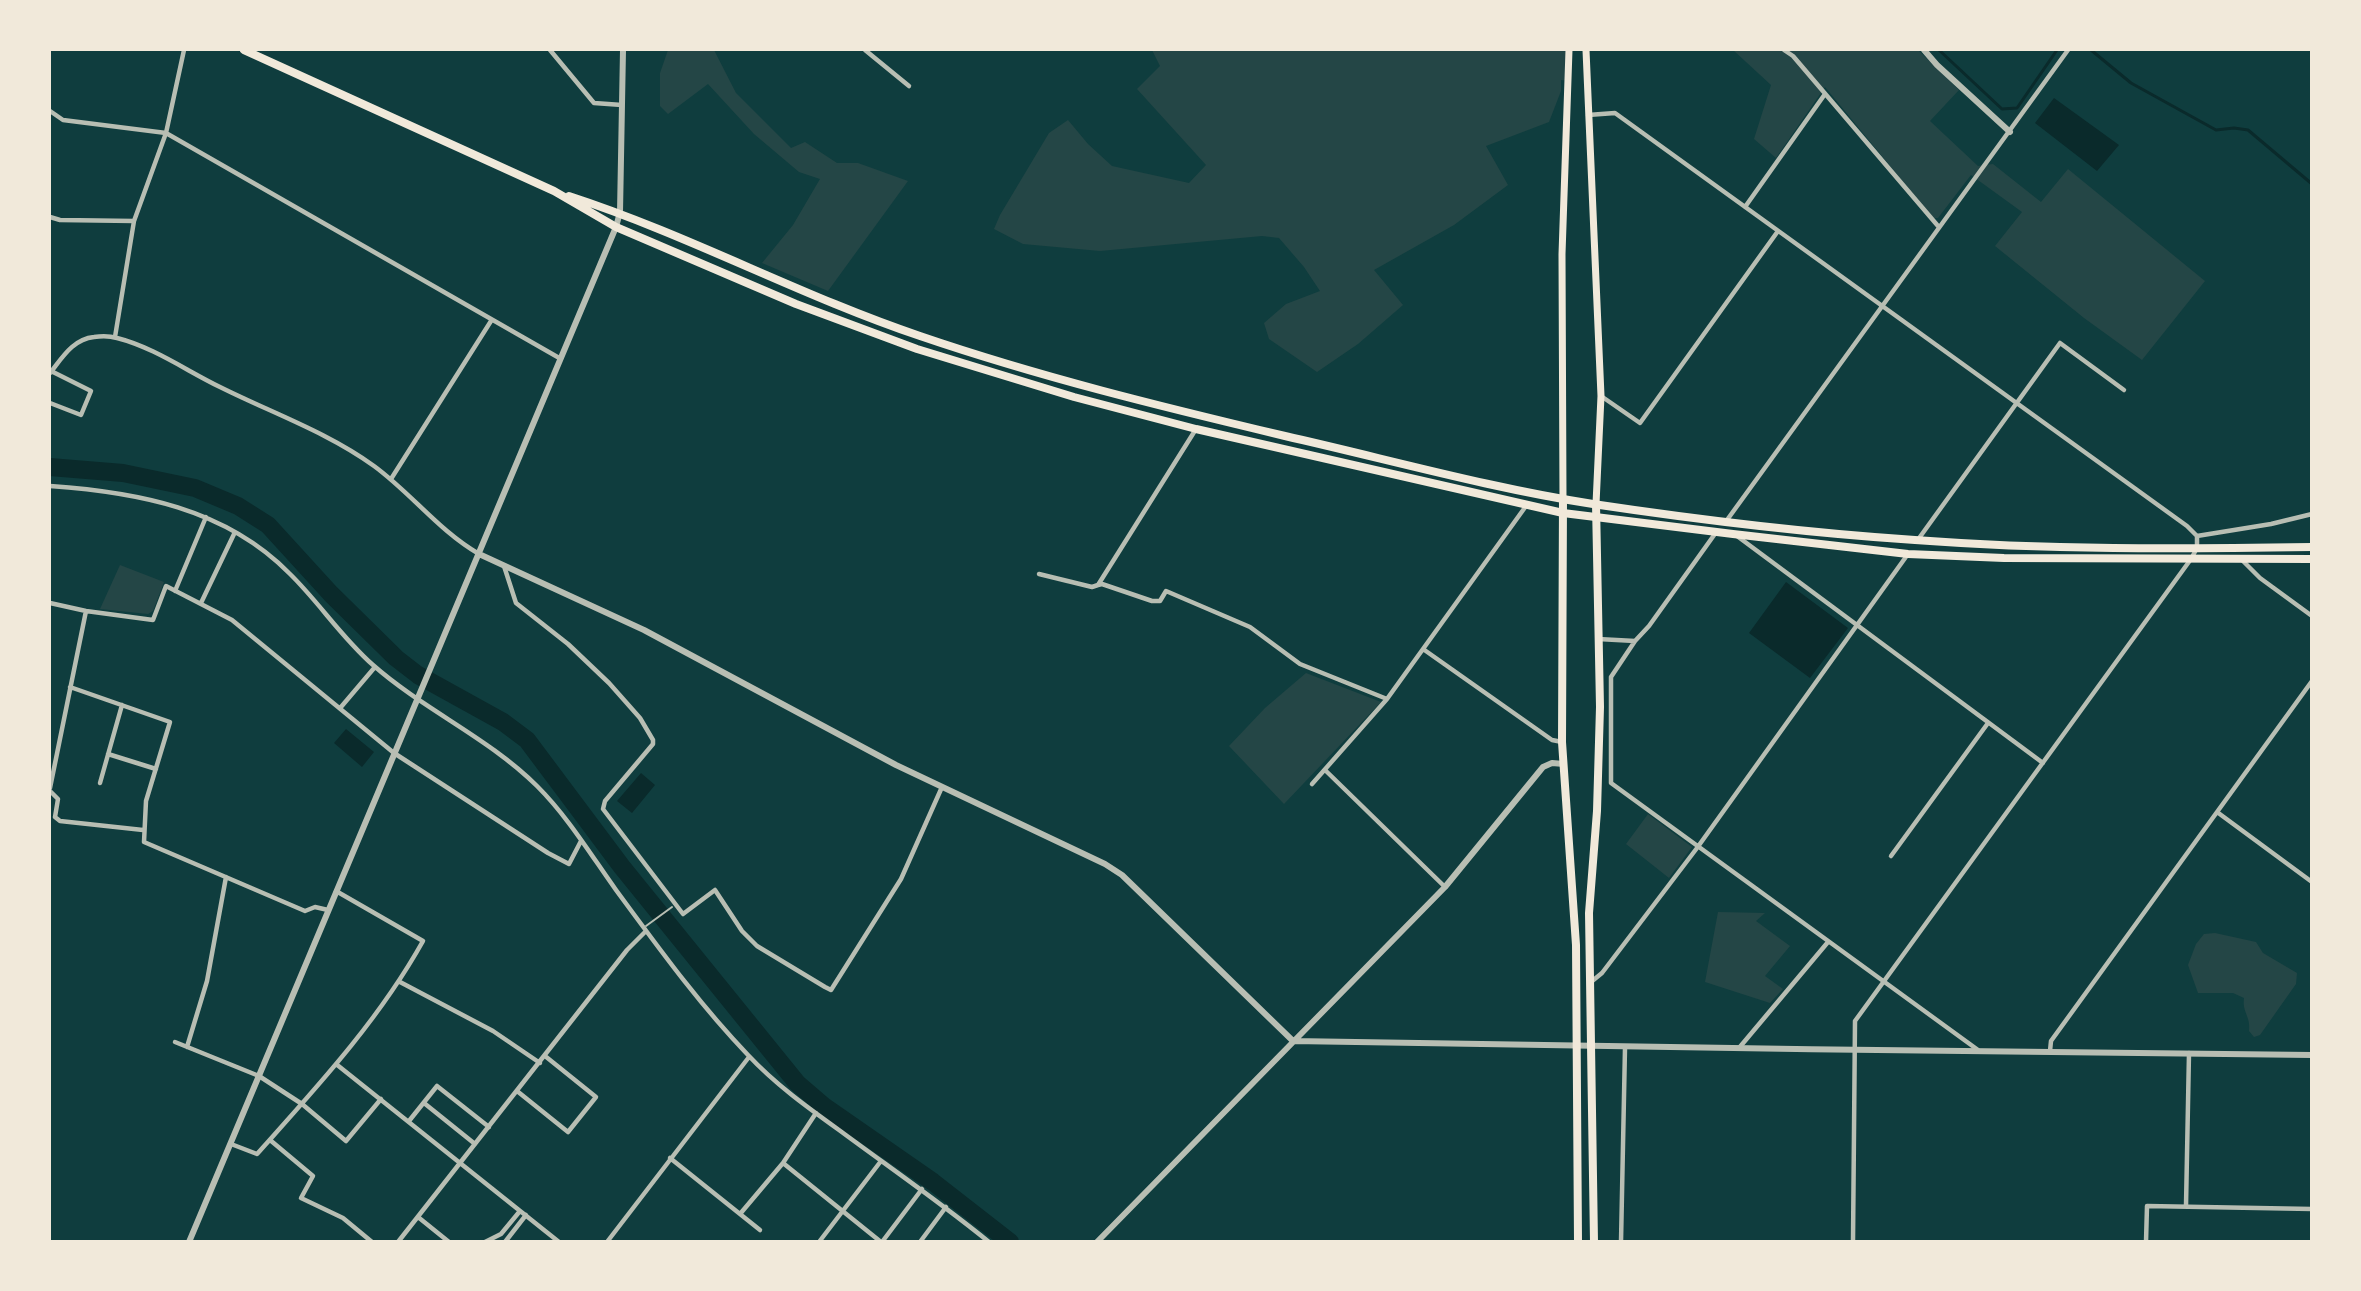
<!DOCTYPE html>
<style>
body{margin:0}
#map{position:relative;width:2361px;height:1291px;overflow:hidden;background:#0f3d3e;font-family:"Varela Round",sans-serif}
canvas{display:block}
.frame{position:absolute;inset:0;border:51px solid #f1e9da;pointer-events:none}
</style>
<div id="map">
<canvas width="2361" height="1291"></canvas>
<div class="frame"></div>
</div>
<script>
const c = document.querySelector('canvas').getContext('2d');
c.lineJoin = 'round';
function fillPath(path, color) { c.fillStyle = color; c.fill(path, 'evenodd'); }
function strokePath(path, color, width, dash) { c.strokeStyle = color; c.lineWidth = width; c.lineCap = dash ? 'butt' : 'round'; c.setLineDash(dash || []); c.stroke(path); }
const green = new Path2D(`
 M668 50H714L736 93 791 148 805 142 837 163H858L908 181 828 291 762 263 793 225 820 179 799 172 754 134 708 84 668 114 660 106V73Z
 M1152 50H1569V81L1561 80V91L1549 122 1486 146 1508 185 1454 225 1374 270 1403 305 1358 344 1317 372 1269 339 1264 323 1286 304 1320 291 1304 267 1279 238 1262 236 1100 251 1023 244 994 229 1000 215 1049 133 1068 120 1088 144 1112 166 1189 183 1206 165 1137 89 1160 66Z
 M1733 50H1918L1959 90 1930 121 1978 166 1993 164 2041 202 2068 169 2205 281 2142 360 2084 318 1995 246 2022 212 1971 175 1938 218H1933L1825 87 1776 158 1754 139 1771 85Z
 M120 565 164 582 153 611 148 614 100 609Z
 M1306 673 1381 702 1284 804 1229 746 1265 708Z
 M1648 814 1692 847 1669 878 1626 844Z
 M1718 912 1765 913 1756 921 1790 946 1765 976 1783 989 1770 1003 1705 982Z
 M2215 933 2256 942 2263 953 2297 973 2296 984 2260 1035 2254 1037 2249 1031C2251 1016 2242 1013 2244 998L2233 993H2198L2188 965 2196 944 2204 934Z`);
const water = new Path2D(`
 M2054 98 2119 145 2097 171 2035 123Z
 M1786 582 1848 628 1810 678 1749 633Z
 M346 729 374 752 362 767 334 743Z
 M641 773 655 785 632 813 617 801Z`);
const stream = new Path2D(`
 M1939 50 2002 109 2017 108 2057 50
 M2091 50 2131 83 2216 130 2234 128 2248 130 2312 184`);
const river = new Path2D(`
 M50 467 123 473 195 488 238 506 268 525 331 594 396 658 418 675 503 722 527 740 622 867 797 1083 825 1107 933 1182 1010 1242`);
const service = new Path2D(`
 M646 926 672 907`);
const minor = new Path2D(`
 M550 50 594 103 622 105
 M865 50 909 86
 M1784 50 1793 56 1938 226
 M50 111 63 120 166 133 561 359
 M1588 115 1615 113 2187 526 2197 536V548L2191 559 1855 1021 1853 1242
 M1745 207 1825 94
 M50 217 60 220 134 221
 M115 337 134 221 166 133 184 50
 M50 373C62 358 73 339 94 337 101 336 110 336 117 338 153 347 187 371 220 387 272 413 327 432 374 466 411 493 439 531 479 554
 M1601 396 1640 423 1778 231
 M50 403 81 415 91 391 51 371
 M391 479 491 321
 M50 486C136 492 225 508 289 573 319 602 341 637 373 665 424 710 489 738 537 786 568 817 591 855 616 890 658 947 699 1004 748 1055 775 1084 807 1107 839 1130 889 1167 940 1202 989 1242
 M1727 520 2068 50
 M1737 536 2043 763
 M2197 536 2271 524 2312 514
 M1917 541 2060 343 2124 390
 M2241 559 2260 578 2312 616
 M504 566 516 603 568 644 609 683 640 718 653 740V744L605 801 603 809 683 914 715 890 742 931 757 946 825 987 831 990 901 879 942 787
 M1039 574 1092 587 1098 585 1196 429
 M1098 585 1102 584 1152 601H1160L1166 591 1250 627 1300 664 1387 699 1526 506
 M175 591 206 517
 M50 603 86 611 153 620 166 586 232 620 394 753 548 853 569 864 581 841
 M201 603 235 532
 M1598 639 1635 641 1649 626 1717 531
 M1635 641 1611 677V783L1978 1050
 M1423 649 1552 740 1562 742
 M70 687 170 722 146 801 144 842 305 911 315 907 328 910
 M341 707 375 667
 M108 754 156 769
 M1325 770 1445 887
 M100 783 122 705
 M1312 784 1387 699
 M50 788 86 611
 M50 791 58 799 55 817 60 821 143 830
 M2217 812 2312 882
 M1891 856 1988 723
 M400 982 493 1031 540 1063
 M1591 982 1602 973 1697 848 1908 554
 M175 1042 259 1076 302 1104 346 1141 381 1099
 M187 1047 207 981 226 877
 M1739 1048 1828 942
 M2050 1051 2051 1041 2312 681
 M336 1064 559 1242
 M517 1091 568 1132 596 1097 545 1056
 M424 1103 475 1144
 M409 1121 437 1086 489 1127
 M270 1140 313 1176 301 1198 343 1218 372 1242
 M231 1144 257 1154C317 1087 379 1020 423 941L336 891
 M670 1158 760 1230
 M783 1163 881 1242
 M2186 1206 2189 1053
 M740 1214 783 1163 816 1113
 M418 1217 449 1242
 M398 1242 627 950 646 931
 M485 1242 501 1234 520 1211
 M505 1242 526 1215
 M607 1242 749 1057
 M819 1242 881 1161
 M882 1242 922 1189
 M920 1242 946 1207
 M1621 1242 1625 1048
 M2146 1242 2147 1206 2312 1209`);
const tertiary = new Path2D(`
 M1924 50 1937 65 2010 132
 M479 554 644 630 896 765 1105 864 1122 875 1293 1041C1633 1048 1972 1051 2312 1055
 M189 1242 616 227 620 212 623 50
 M1097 1242 1445 887 1543 767 1552 763 1564 764`);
const secondary = new Path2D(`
 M1586 50 1601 396 1596 504
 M1563 499 1562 254 1569 50`);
const primary = new Path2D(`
 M1563 499 1562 742 1576 945 1578 1242
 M1594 1242 1589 913 1597 811 1600 707 1596 504`);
const trunk = new Path2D(`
 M244 50 554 191 616 227 796 304 917 349 1074 397 1196 429 1563 513 1733 534 1908 554 2004 558 2312 559
 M569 196C689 235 801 296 920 336 1040 377 1163 407 1285 436 1387 459 1490 488 1593 504 1700 520 1808 533 1915 540 2047 550 2180 549 2312 547`);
fillPath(green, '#244646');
fillPath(water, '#0a2a2b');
strokePath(stream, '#0a2a2b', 3);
strokePath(river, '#0a2a2b', 18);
strokePath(service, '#b8beb3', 2);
strokePath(minor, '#b8beb3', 4.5);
strokePath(tertiary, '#b8beb3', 6);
strokePath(secondary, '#f1e9da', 7);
strokePath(primary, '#f1e9da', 8);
strokePath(trunk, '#f1e9da', 8);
</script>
